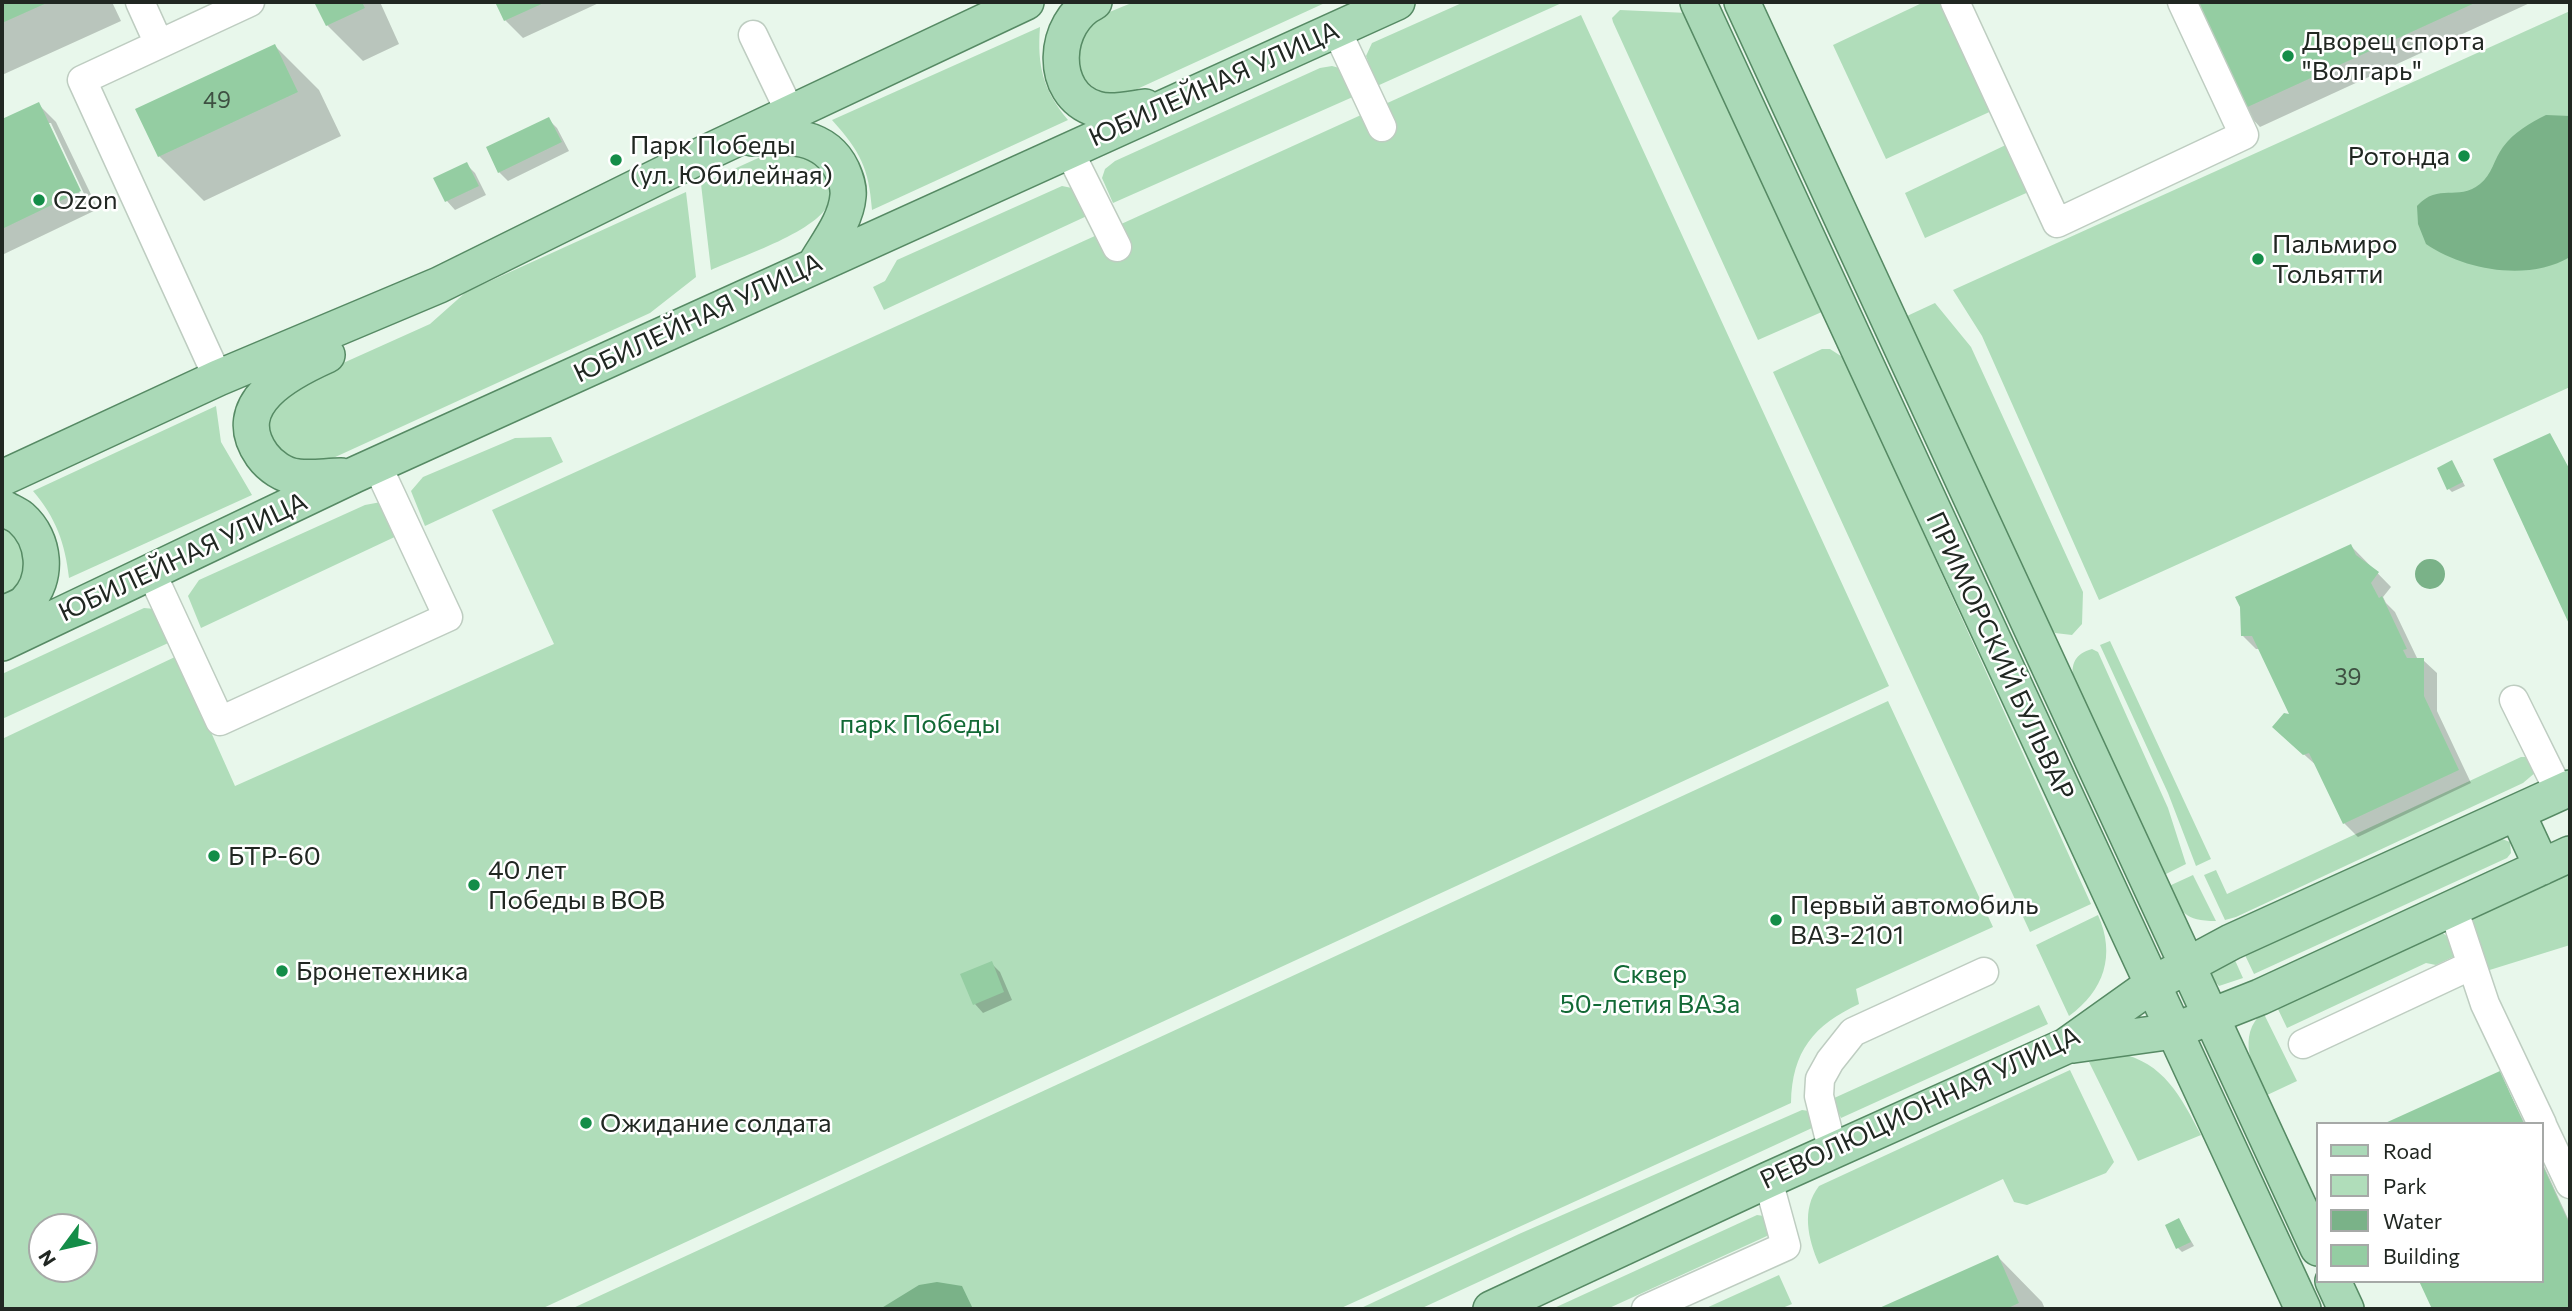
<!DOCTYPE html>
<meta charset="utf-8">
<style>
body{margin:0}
#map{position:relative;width:2572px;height:1311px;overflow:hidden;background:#e8f7eb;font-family:Commissioner,sans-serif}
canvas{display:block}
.frame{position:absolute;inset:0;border:4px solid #212722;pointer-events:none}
.legend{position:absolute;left:2316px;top:1122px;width:228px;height:161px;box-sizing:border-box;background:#fff;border:2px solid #a6a9a7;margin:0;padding:9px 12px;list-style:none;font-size:21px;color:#212722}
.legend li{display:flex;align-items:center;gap:14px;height:35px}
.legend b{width:35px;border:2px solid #a6a9a7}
.north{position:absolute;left:28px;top:1213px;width:70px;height:70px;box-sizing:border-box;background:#fff;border:2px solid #a6a9a7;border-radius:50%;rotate:237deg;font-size:19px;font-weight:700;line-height:28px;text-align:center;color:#212722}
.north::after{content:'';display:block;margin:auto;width:24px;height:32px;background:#148d48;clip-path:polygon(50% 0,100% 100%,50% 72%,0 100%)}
</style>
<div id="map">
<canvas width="2572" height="1311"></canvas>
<div class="frame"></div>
<ul class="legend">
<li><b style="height:9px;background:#aad9b7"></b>Road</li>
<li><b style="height:19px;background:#b0ddba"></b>Park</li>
<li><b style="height:19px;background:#7ab288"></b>Water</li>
<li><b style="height:19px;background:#94cda2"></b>Building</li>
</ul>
<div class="north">N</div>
</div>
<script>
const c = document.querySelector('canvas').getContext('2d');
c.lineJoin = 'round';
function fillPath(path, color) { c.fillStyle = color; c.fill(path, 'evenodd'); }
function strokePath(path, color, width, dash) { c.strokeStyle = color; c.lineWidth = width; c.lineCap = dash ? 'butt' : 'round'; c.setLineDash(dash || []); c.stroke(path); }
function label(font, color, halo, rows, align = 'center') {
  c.font = font + ' Commissioner,sans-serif'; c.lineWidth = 5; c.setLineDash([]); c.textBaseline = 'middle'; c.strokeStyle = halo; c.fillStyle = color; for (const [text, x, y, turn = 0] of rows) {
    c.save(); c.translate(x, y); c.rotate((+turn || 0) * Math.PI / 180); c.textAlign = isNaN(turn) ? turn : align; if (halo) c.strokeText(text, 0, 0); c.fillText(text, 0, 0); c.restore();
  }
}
const green = new Path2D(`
 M1134 2H1327L1124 95C1093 94 1076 80 1079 48 1080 38 1081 30 1090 24 1101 14 1120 8 1134 2Z
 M1464 2H1564L1377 86 1366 56 1372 43Z
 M1924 2H1946L1996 109 1886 159 1833 45Z
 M1620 10 1688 13 1824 311 1758 340 1613 22 1612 18Z
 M2570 11V387L2099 600 1982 336 1953 290Z
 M1581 15 1889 686 541 1309H2V739L177 656 235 786 554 644 492 510ZM42 1227H84V1269H42Z
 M1040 27C1037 66 1043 90 1068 120L872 210C869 168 860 151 832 120Z
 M1332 66 1343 69 1355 96 1113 203 1102 178 1105 169 1115 161 1320 68Z
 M2012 142 2033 190 1925 238 1905 193Z
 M778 149 818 159C824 171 834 186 830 200 823 230 739 257 711 270L701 184Z
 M1062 186 1072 188 1089 215 884 310 873 287 885 281 897 260Z
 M686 192 696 277 650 313 320 464 288 463 261 421 292 386 430 324 466 292Z
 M1935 303 1971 347 2083 592 2082 624 2072 635 2055 633 2047 624 1907 316Z
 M1822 349H1830L1844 358 2091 904 2030 932 1773 372Z
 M216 406 221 442 252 495 69 578C65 543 56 518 33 491Z
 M551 437 563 462 425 526 411 491 423 477 515 438Z
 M381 502 401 534 201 628 188 596 199 580 365 505Z
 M2 523C34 543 31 578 2 599Z
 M144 608 155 609 177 639 2 719V674Z
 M2110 641 2211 859 2196 866 2168 793 2100 645Z
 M2092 649 2098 652 2168 808 2186 864 2164 875 2073 680C2071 663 2075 654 2092 649Z
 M1888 701 1993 927 1856 989 1859 1004C1814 1025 1792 1051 1791 1103L1339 1309H571Z
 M2521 757H2527L2536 772 2523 783 2236 917 2225 920 2204 875 2216 870 2227 894Z
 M2497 837 2510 842 2511 853 2507 858 2254 974 2244 953Z
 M2570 868V945L2480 973 2468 928 2472 913Z
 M2193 875 2216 921C2184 921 2182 913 2169 886Z
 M2098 915C2116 955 2104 991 2069 1016L2036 945Z
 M2441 932C2451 938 2456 945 2453 957L2436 965 2426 963 2287 1028 2276 1005Z
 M2234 958 2243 978 2219 986 2211 977 2212 971Z
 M2039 1005 2048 1024 1841 1118 1832 1099Z
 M2263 1012 2297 1081 2265 1096C2253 1069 2236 1036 2263 1012Z
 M2118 1053C2164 1062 2181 1097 2201 1135L2138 1161 2089 1062Z
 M2070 1070 2114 1162 2106 1173 2027 1205 2014 1202 2003 1179 1819 1264C1808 1239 1801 1209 1819 1186Z
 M1802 1110 1809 1111 1815 1124 1812 1128 1420 1309H1359L1519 1234Z
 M1757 1215 1764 1216 1771 1231 1767 1236 1607 1309H1552Z
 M1779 1275 1792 1304 1780 1309H1704Z`);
const water = new Path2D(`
 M2546 115 2570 116V257C2528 282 2464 270 2426 244L2418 224 2417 206C2439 182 2457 202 2480 184 2492 175 2494 159 2503 147 2514 132 2530 123 2546 115Z
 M2415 574a15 15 0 1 1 30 0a15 15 0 1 1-30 0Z
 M937 1282 962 1286 973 1309H880L919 1285Z`);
const shadow = new Path2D(`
 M2 2H112L121 21 2 75Z
 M316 2H380L399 44 363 61 327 25Z
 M497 2H601L523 38 505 20Z
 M2193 2H2532L2260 127 2243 109Z
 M275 46 319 90 341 136 204 201 159 156 138 110Z
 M38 104 56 122 98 209 2 255V121ZM47 123H51L86 198 83 200Z
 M548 119 557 128 569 151 508 181 499 172Z
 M466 164 475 173 486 195 455 210 447 201 436 179Z
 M2550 435 2570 472V622L2495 460Z
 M2452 462 2465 486 2452 492 2449 489Z
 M2351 546 2391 587 2383 597 2386 603 2395 612 2418 660H2423L2437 673V711L2471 783 2358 837 2344 823 2318 767 2288 740 2292 717 2260 649H2256L2243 636Z
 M991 963 1000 972 1012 1000 983 1013 975 1004Z
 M2499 1073 2525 1124H2387Z
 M2542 1162 2570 1223V1309H2434L2421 1281H2542Z
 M2179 1220 2194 1246 2182 1252 2178 1248Z
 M1998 1257 2042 1302 2045 1309H1881Z`);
const building = new Path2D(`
 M2 2H49L2 23Z
 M314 2H362L365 8 326 26Z
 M495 2H546L504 21Z
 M2191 2H2477L2241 110Z
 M275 44 298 92 158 157 135 109Z
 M39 102 81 191 2 229V119Z
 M549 117 562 142 498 173 486 147Z
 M467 162 479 186 445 202 433 178Z
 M2550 433 2570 470V626L2493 459Z
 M2452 460 2463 482 2447 490 2437 468Z
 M2351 544 2356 555 2379 572 2371 583 2379 598 2382 596 2407 649 2403 650 2407 658H2424V696L2459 770 2343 824 2309 753 2303 755 2272 727 2284 713 2289 714 2252 636H2241L2240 607 2235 597Z
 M992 961 1004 992 973 1005 960 974Z
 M2500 1071 2524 1124H2383Z
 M2542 1164 2570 1225V1309H2432L2419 1281H2542Z
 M2179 1218 2191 1242 2176 1249 2165 1225Z
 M1998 1255 2019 1303 2006 1309H1877Z`);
const minor = new Path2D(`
 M140 2 159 44
 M1955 2 2057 223 2244 135 2182 2
 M1336 29 1382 127
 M753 35 791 114
 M1068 149 1117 247
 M218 378 82 80 250 2
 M151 572 220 721 448 617 377 465
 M2514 700 2560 793
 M2453 908 2485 1004 2542 1124
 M2303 1044 2472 965
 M2542 1125 2570 1184
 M1833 1152 1819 1096 1820 1079 1830 1061 1853 1032 1984 972
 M1646 1309 1786 1246 1768 1180`);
const major = new Path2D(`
 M1094 2C1053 21 1047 94 1096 109 1110 114 1130 109 1145 107
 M1698 2 2303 1309
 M1742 2 2318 1248
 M752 138C786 135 825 134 842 170 846 179 849 187 848 196 846 221 827 244 815 265
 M327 355C289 372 226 404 262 455 270 466 284 476 298 477 312 479 327 476 341 476
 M2 478 218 378 439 285 708 152 1026 2
 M2 507C8 511 16 514 21 518 45 539 49 579 26 602 21 607 9 611 2 614
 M2 643 354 475 1397 2
 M2517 813 2542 867
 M2073 1045 2174 1031 2260 997 2570 854
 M2333 1281 2346 1309
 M1491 1309 1768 1180 2066 1046 2153 984 2231 942 2570 788`);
const markers = [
 [2288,56,7,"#148d48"],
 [2464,156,7,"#148d48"],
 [616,160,7,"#148d48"],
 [39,200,7,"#148d48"],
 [2258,259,7,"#148d48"],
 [214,856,7,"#148d48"],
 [474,885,7,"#148d48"],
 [1776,920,7,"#148d48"],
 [282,971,7,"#148d48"],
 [586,1123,7,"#148d48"]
];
const numberNames = [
 ["49",217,100],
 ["39",2348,677]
];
const poiNames = [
 ["Дворец спорта",2302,41],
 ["\"Волгарь\"",2302,71],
 ["Парк Победы",630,145],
 ["(ул. Юбилейная)",630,175],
 ["Ротонда",2450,156,"right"],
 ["Ozon",53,200],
 ["Пальмиро",2272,244],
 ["Тольятти",2272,274],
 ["БТР-60",228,856],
 ["40 лет",488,870],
 ["Победы в ВОВ",488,900],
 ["Первый автомобиль",1790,905],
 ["ВАЗ-2101",1790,935],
 ["Бронетехника",296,971],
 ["Ожидание солдата",600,1123]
];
const streetNames = [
 ["ЮБИЛЕЙНАЯ УЛИЦА",1214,84,-24],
 ["ЮБИЛЕЙНАЯ УЛИЦА",698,318,-25],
 ["ЮБИЛЕЙНАЯ УЛИЦА",183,557,-25],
 ["ПРИМОРСКИЙ БУЛЬВАР",2000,656,65],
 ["РЕВОЛЮЦИОННАЯ УЛИЦА",1920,1108,-25]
];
const parkNames = [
 ["парк Победы",920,724],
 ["Сквер",1650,974],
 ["50-летия ВАЗа",1650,1004]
];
fillPath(green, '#b0ddba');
fillPath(water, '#7ab288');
fillPath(shadow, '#0003');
fillPath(building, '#94cda2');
strokePath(minor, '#becdc1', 31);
strokePath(major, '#568a64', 38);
strokePath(minor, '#fff', 28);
strokePath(major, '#aad9b7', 35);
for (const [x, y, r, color] of markers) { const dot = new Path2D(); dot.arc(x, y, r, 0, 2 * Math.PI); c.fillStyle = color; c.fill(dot); strokePath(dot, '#fff', 2.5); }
label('23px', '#3e5042', null, numberNames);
label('26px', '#212722', '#fff', poiNames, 'left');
label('26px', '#212722', '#fff', streetNames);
label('26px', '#126935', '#fff', parkNames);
</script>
